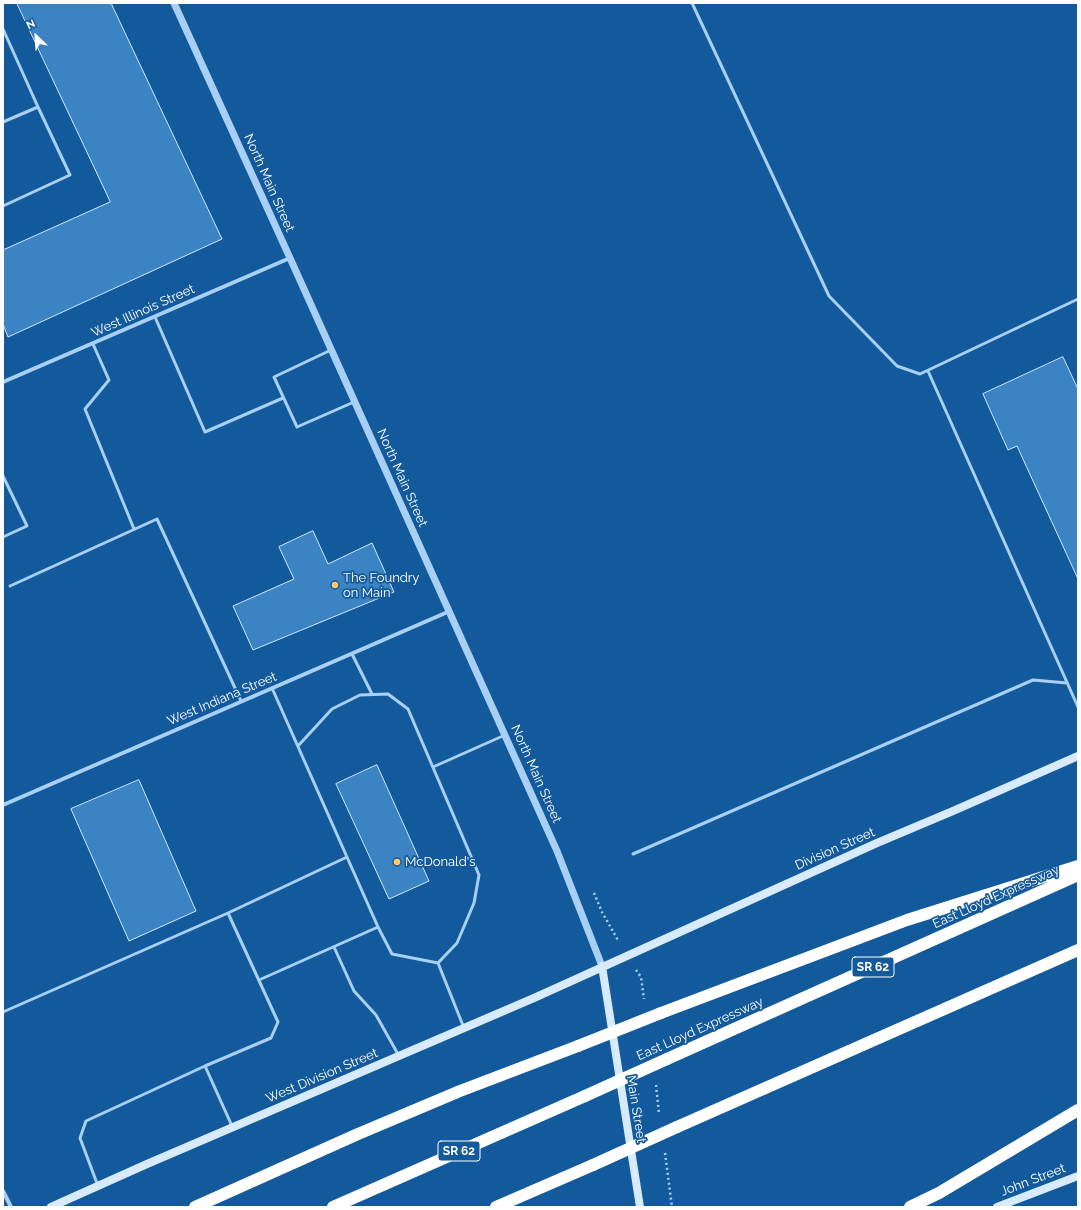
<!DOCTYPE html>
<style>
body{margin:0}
#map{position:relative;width:1081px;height:1210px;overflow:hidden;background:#135a9c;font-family:Raleway,sans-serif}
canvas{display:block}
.frame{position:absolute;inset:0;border:4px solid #fff;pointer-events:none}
.north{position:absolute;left:16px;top:16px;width:40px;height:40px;-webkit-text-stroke:3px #135a9c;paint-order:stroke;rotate:335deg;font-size:11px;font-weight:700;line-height:16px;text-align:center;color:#fff}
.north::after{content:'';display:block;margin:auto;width:14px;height:18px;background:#fff;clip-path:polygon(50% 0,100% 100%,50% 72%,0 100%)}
</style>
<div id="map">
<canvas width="1081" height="1210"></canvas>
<div class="frame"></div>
<div class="north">N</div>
</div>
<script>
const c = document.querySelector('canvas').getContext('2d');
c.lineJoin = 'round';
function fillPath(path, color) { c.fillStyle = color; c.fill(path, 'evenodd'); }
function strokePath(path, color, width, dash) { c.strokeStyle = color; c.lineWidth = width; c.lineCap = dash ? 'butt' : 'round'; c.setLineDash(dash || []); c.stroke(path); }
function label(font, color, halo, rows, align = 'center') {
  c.font = font + ' Raleway,sans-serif'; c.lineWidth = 3.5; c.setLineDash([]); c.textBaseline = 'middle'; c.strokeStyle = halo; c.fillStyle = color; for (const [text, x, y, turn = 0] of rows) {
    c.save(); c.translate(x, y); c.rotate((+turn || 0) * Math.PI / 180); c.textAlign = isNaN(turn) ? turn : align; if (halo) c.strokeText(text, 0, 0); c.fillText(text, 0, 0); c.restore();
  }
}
const building = new Path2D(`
 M17 3H111L222 239 8 337 3 324V250L110 202Z
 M1063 357 1078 389V579L1017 446 1008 450 983 394Z
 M313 531 328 564 372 543 394 592 253 650 233 606 294 579 279 547Z
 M377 765 429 881 389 899 336 784Z
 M139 780 196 911 129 941 71 809Z`);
const path = new Path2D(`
 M594 893 602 912 619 942
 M636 970 641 977 644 999
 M656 1085 659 1114
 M665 1153 672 1207`);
const service = new Path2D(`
 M692 3 829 296 897 366 920 374 1078 299
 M3 29 38 107 3 122
 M3 206 70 175 38 107
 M155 317 205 432 283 398
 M93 344 109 380 85 409 134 529
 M331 350 274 377 297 427 354 402
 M928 371 1078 707
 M3 476 27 526 3 537
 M10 586 157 519 241 701
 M352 654 372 694
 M272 688 378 927 392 954 438 963 457 943 474 903 479 875 408 709 388 694 360 695 332 709 298 746
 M433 767 505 735
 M633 854 1033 680 1067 683
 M334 947 354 991 376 1015 399 1056
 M438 963 464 1028
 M259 980 378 927
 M3 1012 228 913 347 857
 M205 1066 271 1038 278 1022 228 913
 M98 1186 80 1138 86 1121 205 1066 232 1126`);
const minor = new Path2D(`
 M3 382 290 258
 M3 805 450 611
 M3 1191 11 1207`);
const tertiary = new Path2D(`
 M174 3 290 258 557 851 602 966`);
const secondary = new Path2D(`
 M602 966 640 1207
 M51 1207 147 1164 534 998 877 843 953 811 1078 756
 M997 1207 1078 1176`);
const motorway = new Path2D(`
 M661 1013 907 920 1078 866
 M667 1059 1078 875
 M677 1127 1078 950
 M195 1207 358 1134 460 1091 578 1046
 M333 1207 585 1096
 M496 1207 593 1165
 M910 1207 939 1193 1078 1110`);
const motorwayBridge = new Path2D(`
 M578 1046 661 1013
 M585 1096 667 1059
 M593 1165 677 1127`);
const markers = [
 [335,585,4,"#ffc96b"],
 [397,862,4,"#ffc96b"]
];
const shields = [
 [873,967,42],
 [459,1151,42]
];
const shieldNames = [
 ["SR 62",873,967],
 ["SR 62",459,1151]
];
const streetNames = [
 ["North Main Street",269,183,66],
 ["West Illinois Street",143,311,-24],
 ["North Main Street",402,478,66],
 ["West Indiana Street",222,699,-23],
 ["North Main Street",536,774,66],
 ["Division Street",835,849,-24],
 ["East Lloyd Expressway",996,897,-24],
 ["East Lloyd Expressway",700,1029,-24],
 ["West Division Street",322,1076,-23],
 ["Main Street",636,1109,81],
 ["John Street",1033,1180,-21]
];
const poiNames = [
 ["The Foundry",343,578],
 ["on Main",343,593],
 ["McDonald's",405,862]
];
fillPath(building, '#3c83c3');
strokePath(building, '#d0e8fd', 1);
strokePath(path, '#a8d0f4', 2.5, [2, 3]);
strokePath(service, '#a8d0f4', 3);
strokePath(minor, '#a8d0f4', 4);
strokePath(tertiary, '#a8d0f4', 7);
strokePath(secondary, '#d8ebfd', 8);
strokePath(motorway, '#fff', 12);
strokePath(motorwayBridge, '#fff', 12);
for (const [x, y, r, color] of markers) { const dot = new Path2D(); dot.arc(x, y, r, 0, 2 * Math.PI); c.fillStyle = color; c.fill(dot); strokePath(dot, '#135a9c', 1.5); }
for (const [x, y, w] of shields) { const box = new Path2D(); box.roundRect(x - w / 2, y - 10, w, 20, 3); c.fillStyle = '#135a9c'; c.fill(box); strokePath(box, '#fff', 1); }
label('bold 12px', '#fff', null, shieldNames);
label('13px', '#fff', '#135a9c', streetNames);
label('13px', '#fff', '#135a9c', poiNames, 'left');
</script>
